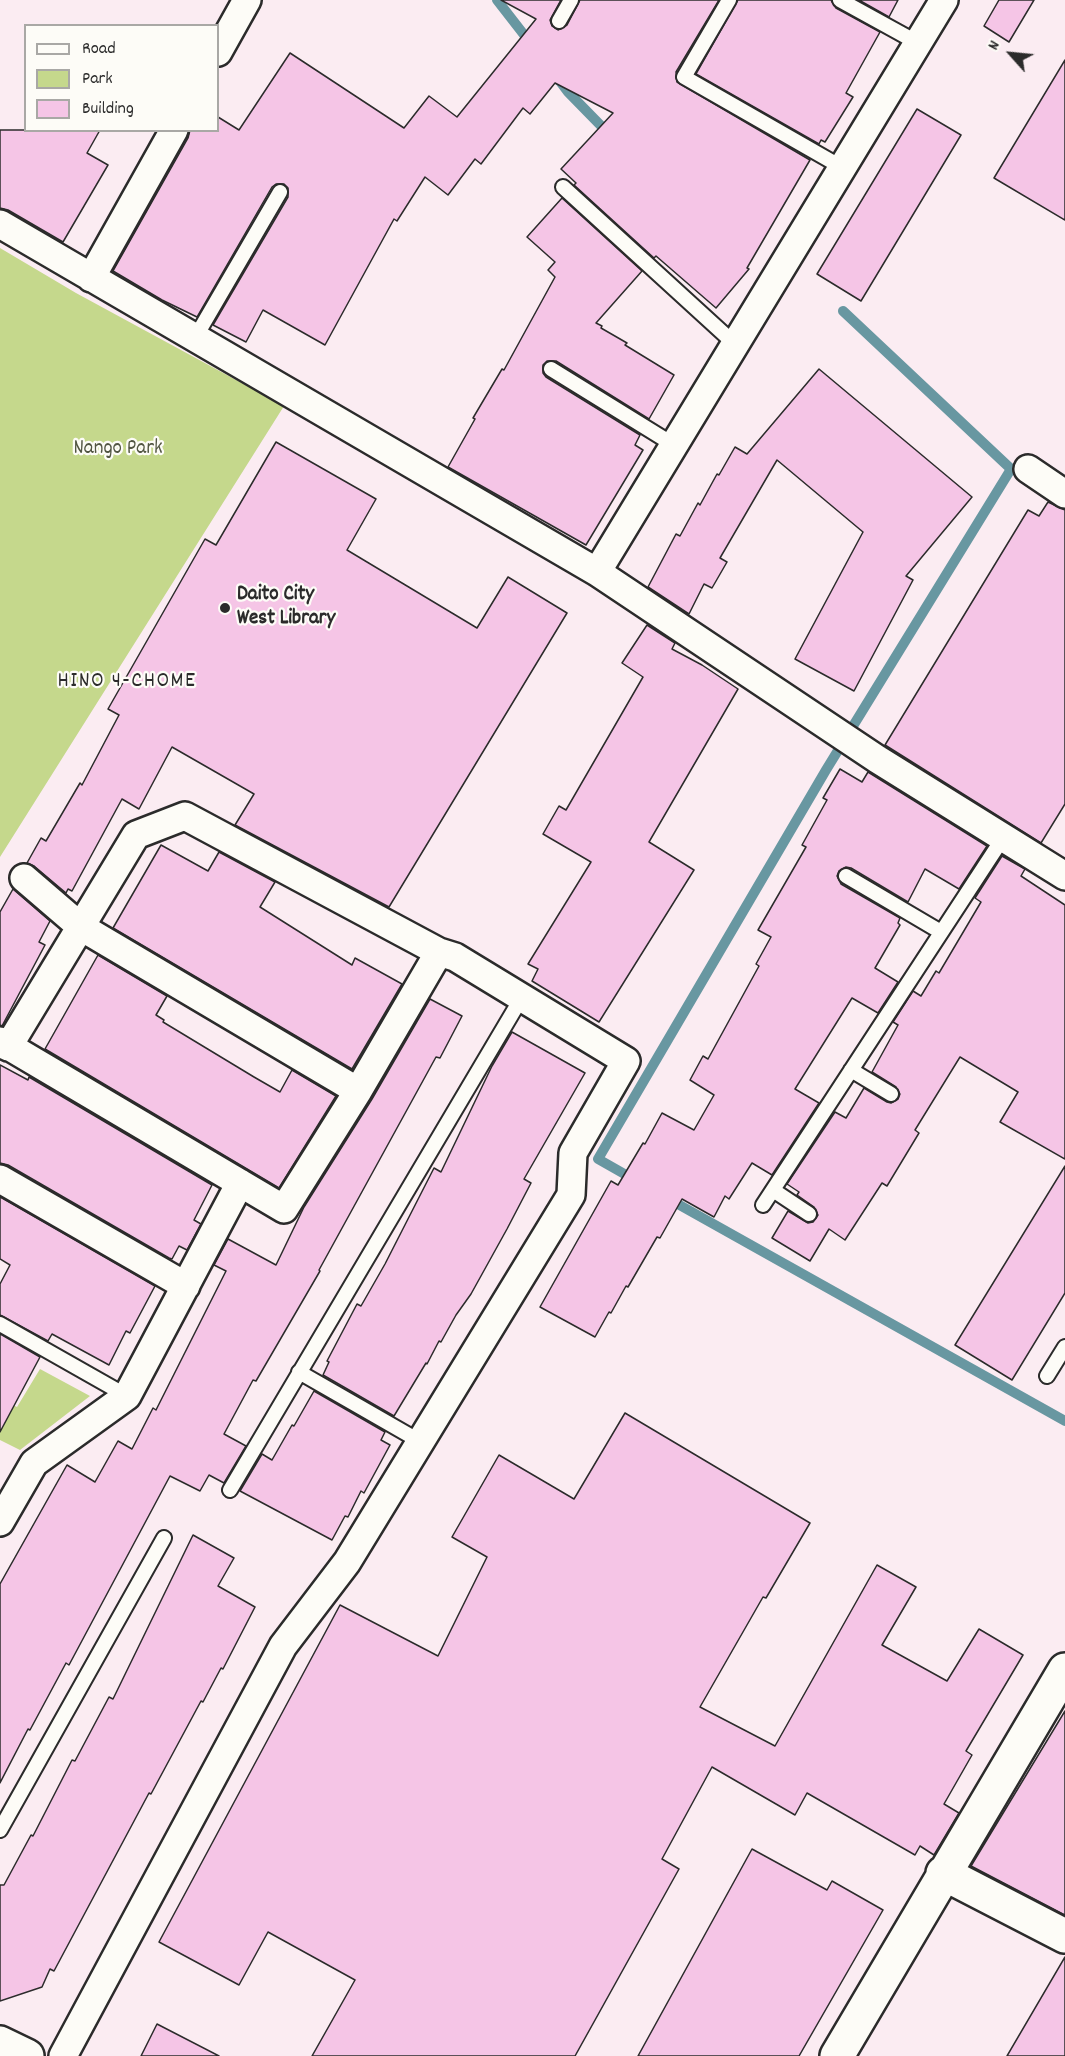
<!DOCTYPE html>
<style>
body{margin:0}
#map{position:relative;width:1065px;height:2056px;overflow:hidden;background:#fbecf2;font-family:Dekko,sans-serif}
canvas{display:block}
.legend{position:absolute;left:24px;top:24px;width:195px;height:108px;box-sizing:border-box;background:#fdfcf7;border:2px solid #a9a8a5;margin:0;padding:8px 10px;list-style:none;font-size:18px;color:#2b2b2b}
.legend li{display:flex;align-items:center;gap:12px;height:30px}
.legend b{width:30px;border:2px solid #a9a8a5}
.north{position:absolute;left:981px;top:24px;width:60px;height:60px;-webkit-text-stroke:4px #fdfcf7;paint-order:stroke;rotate:297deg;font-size:16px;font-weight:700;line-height:24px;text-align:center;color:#2b2b2b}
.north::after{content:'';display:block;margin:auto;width:21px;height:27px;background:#2b2b2b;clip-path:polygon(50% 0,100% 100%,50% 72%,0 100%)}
</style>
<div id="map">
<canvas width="1065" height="2056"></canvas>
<ul class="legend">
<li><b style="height:8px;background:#fdfcf7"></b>Road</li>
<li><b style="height:16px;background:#c5d88c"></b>Park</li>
<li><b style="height:16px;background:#f5c5e6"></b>Building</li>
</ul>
<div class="north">N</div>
</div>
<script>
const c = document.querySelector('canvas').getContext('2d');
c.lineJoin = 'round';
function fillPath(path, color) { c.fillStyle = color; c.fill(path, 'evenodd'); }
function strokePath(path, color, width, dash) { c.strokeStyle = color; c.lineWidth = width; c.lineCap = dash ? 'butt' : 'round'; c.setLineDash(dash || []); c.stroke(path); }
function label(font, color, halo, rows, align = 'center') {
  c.font = font + ' Dekko,sans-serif'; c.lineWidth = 4.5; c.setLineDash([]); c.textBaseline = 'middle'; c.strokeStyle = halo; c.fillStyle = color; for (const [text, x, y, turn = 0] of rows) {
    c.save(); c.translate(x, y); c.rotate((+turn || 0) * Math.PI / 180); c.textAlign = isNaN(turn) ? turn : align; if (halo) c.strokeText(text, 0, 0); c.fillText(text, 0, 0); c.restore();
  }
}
const green = new Path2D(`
 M0 248 76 293 284 406 0 857Z
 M40 1369 90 1396 20 1450 0 1440V1399L17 1407Z`);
const stream = new Path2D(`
 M497 0 532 45
 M556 76 568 92 610 135
 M635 1180 598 1159 826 770 1011 469 843 311
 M667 1198 1065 1421`);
const building = new Path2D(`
 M501 0H561L550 20 552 26 558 30 567 25 580 0H719L676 72 677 82 810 160 747 268 749 269 716 308 656 256 654 258 574 185 576 183 561 169 613 113 555 83 530 114 523 108 481 164 475 159 448 195 425 177 397 221 394 219 325 345 263 310 246 342 213 325 288 197V188L284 184H276L272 187 197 317 162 300 113 271 188 138 190 130H218V117L239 130 290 53 404 128 429 96 457 117 536 19Z
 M738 0H831L836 8 880 32 846 93 853 97 825 142 821 140 819 144 696 74Z
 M859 0H898L889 17Z
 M999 0H1034L1009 42 984 26Z
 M1065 60V220L994 178Z
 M917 109 961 135 861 301 817 274Z
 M0 130H100L87 153 108 165 63 242 8 210 0 208Z
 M562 198 642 271 596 323 602 326 601 328 627 343 625 345 674 375 649 419 556 361H547L543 365V373L546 377 640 435 635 445 643 450 586 545 448 467 475 419 473 418 502 369 504 370 555 277 548 270 555 262 527 237Z
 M819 369 972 497 906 576 913 580 854 691 795 659 863 532 777 460 720 558 727 562 712 588 704 584 689 614 648 587 676 534 680 536 698 503 700 505 717 474 719 475 735 447 747 454Z
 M276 442 376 499 347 550 477 628 508 577 567 613 389 907 235 825 254 794 172 747 139 809 122 799 72 891 68 889 66 893 34 866 27 863 41 838 46 841 80 783 82 785 119 715 108 709 205 539 216 545Z
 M1048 502 1065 510V804L1041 843 885 745 1028 510 1039 516Z
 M647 625 675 643 672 649 702 665 738 689 649 842 694 870 599 1022 532 981 538 969 528 964 591 862 543 834 559 806 566 810 643 677 622 663Z
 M840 769 862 782 868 772 987 846 959 889 925 869 908 902 851 868 846 867 839 871 837 876 841 884 900 918 898 923 900 925 875 968 898 982 878 1013 852 998 795 1089 819 1103 772 1175 752 1163 729 1199 725 1196 714 1217 682 1199 660 1238 657 1237 628 1287 626 1286 611 1313 609 1312 595 1337 540 1307 611 1181 618 1185 643 1143 645 1144 662 1113 694 1130 714 1095 690 1080 703 1056 708 1059 759 966 756 964 771 937 758 930 806 847 802 845 827 800 823 798Z
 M161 845 208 871 219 852 275 882 260 907 352 965 355 958 402 984 352 1069 113 928Z
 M1002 856 1025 869 1021 876 1065 905V1159L1000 1122 1018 1092 960 1057 915 1130 919 1133 887 1186 882 1183 845 1240 829 1229 810 1261 772 1238 788 1211 808 1223 813 1222 818 1215 814 1207 797 1195 799 1192 787 1184 835 1112 846 1118 864 1088 887 1102 891 1103 898 1099 900 1094 896 1087 872 1072 898 1025 893 1022 913 991 921 996 936 971 939 973 981 902 975 898Z
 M13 889 50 921 39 942 45 945 2 1026 0 1025V912Z
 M98 955 167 996 156 1015 164 1020 163 1022 254 1077 280 1092 292 1070 336 1096 279 1188 45 1049Z
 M430 999 462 1016 440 1058 436 1057 319 1270 320 1271 256 1381 253 1380 224 1434 246 1446 224 1483 209 1475 200 1491 170 1476 69 1665 66 1663 30 1730 28 1729 0 1783V1584L67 1465 95 1482 118 1441 132 1449 153 1408 156 1410 226 1271 214 1265 228 1239 276 1265 304 1207 372 1099Z
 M512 1032 585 1073 524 1179 531 1183 507 1229 471 1294 456 1315 441 1342 439 1341 427 1364 426 1363 394 1416 323 1375 329 1362 327 1361 357 1304 361 1306 385 1264 434 1168 441 1172 492 1066Z
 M0 1065 28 1080 29 1077 212 1185 194 1220 201 1224 187 1250 179 1246 172 1259 169 1258 8 1165 0 1163Z
 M1065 1166V1293L1012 1380 955 1345Z
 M0 1197 155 1286 130 1333 126 1331 109 1365 52 1334 48 1341 0 1315V1284L10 1265 0 1259Z
 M0 1334 40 1357 0 1432Z
 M314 1391 385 1432 381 1440 390 1445 364 1493 361 1491 348 1517 345 1516 332 1540 240 1491 262 1454 272 1460 292 1425 294 1426Z
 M625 1413 810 1523 766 1598 763 1597 700 1707 775 1746 877 1565 916 1587 882 1645 947 1681 979 1629 1023 1655 966 1751 972 1755 944 1804 959 1813 934 1855 920 1846 915 1855 807 1793 795 1815 712 1767 662 1859 679 1869 575 2056H312L355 1980 268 1932 239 1985 159 1942 340 1605 438 1656 487 1557 452 1537 499 1455 574 1499Z
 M193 1535 234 1558 218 1586 255 1607 223 1669 221 1668 203 1702 201 1701 151 1794 149 1793 54 1971 50 1969 42 1987 0 2001V1885H4L31 1835 33 1836 72 1760 75 1761 109 1697 113 1699Z
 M1065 1711V1915L971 1866Z
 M752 1849 827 1890 832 1881 883 1910 799 2056H638Z
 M1065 1957V2056H1007Z
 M157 2024 219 2056H141Z`);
const lane = new Path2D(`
 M729 0 684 77 843 168
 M840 0 918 43
 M559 21 571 0
 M563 187 736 345
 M195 338 280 192
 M551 369 674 445
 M846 876 941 932
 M851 1070 891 1094
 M773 1190 809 1214
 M763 1205 1003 838
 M0 1324 127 1396
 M299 1372 421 1442
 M1047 1376 1065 1347
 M230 1490 522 997
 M0 1830 164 1538`);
const street = new Path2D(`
 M218 52 247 0
 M0 224 597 572 877 759 1065 876
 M91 278 174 130
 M1028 469 1065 494
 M597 572 944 0
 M24 878 81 927 358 1091
 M0 1041 284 1209 358 1091 439 952
 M8 1047 136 835 185 816 439 952 455 957 626 1061 573 1153 571 1195 347 1562 283 1646 63 2056
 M0 1179 186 1286
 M0 1522 34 1463 127 1396 240 1183`);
const secondary = new Path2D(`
 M943 1873 1065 1936
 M0 2043 27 2056
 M837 2056 1065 1670`);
const markers = [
 [225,608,6,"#2b2b2b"]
];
const parkNames = [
 ["Nango Park",118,450]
];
const poiNames = [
 ["Daito City",237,596],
 ["West Library",237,620]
];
const neighbourhoodNames = [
 ["HINO 4-CHOME",127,683]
];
fillPath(green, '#c5d88c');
strokePath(stream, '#6897a1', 10);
fillPath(building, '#f5c5e6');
strokePath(building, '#2b2b2b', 1.5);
strokePath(lane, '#2b2b2b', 18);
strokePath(street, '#2b2b2b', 32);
strokePath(secondary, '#2b2b2b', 38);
strokePath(lane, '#fdfcf7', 14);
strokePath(street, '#fdfcf7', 27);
strokePath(secondary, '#fdfcf7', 33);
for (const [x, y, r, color] of markers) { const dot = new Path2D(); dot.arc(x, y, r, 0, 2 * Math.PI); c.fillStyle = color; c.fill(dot); strokePath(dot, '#fdfcf7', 2); }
label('21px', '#525643', '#fdfcf7', parkNames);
label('bold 21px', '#2b2b2b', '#fdfcf7', poiNames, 'left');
c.letterSpacing = '1.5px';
label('22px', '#2b2b2b', '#fdfcf7', neighbourhoodNames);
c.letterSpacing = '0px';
</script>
